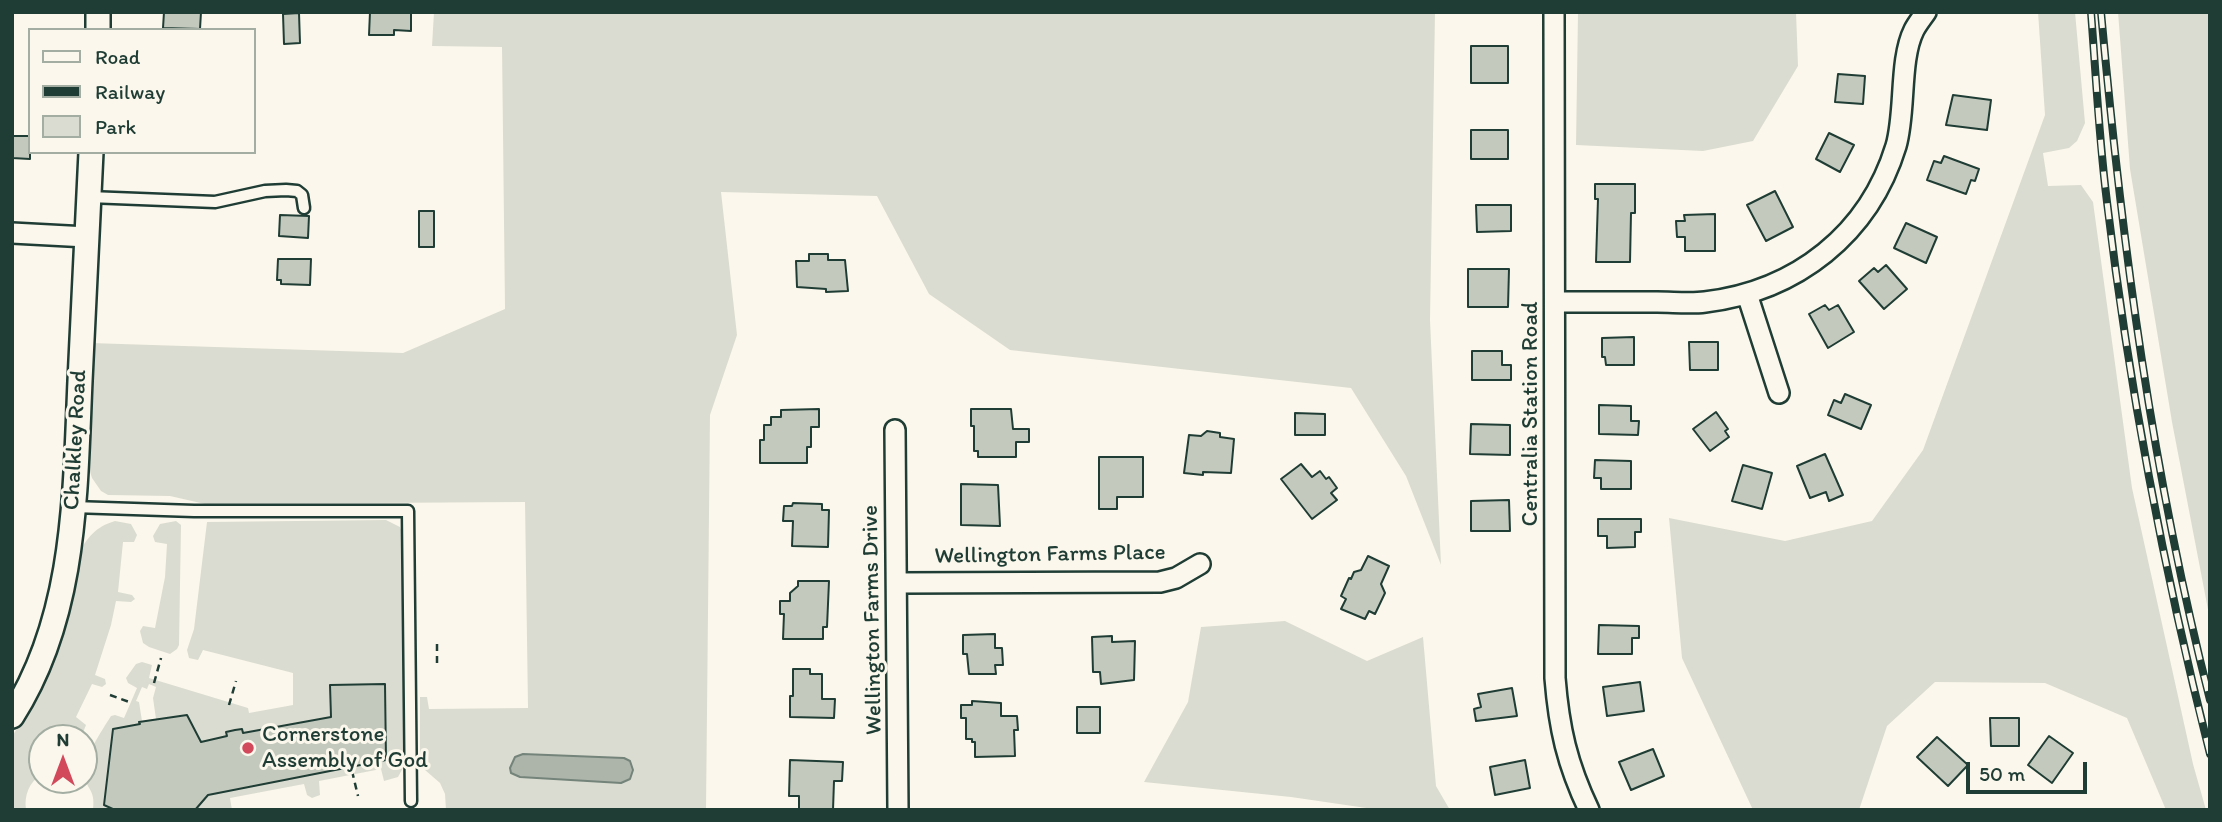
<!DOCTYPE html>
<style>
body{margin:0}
#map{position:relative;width:2222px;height:822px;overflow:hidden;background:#fbf7ec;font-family:Itim,sans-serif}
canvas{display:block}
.frame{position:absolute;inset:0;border:14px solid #1f3d34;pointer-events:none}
.legend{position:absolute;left:28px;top:28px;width:228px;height:126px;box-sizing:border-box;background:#fbf7ec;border:2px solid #a3ada2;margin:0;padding:9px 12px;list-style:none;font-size:21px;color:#1f3d34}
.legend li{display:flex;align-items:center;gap:14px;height:35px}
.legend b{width:35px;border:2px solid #a3ada2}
.north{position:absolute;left:28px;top:724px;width:70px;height:70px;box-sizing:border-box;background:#fbf7ec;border:2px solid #a3ada2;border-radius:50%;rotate:0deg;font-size:19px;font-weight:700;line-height:28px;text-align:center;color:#1f3d34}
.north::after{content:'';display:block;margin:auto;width:24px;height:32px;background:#d1495b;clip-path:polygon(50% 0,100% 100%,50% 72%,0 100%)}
.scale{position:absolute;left:1966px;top:762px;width:121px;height:32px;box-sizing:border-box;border:4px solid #1f3d34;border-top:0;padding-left:9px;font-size:21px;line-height:24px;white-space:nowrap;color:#1f3d34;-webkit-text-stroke:5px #fbf7ec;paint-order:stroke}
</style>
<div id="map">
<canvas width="2222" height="822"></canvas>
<div class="frame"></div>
<ul class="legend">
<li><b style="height:9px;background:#fbf7ec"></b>Road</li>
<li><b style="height:9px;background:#1f3d34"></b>Railway</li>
<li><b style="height:19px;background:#dbdcd1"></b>Park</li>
</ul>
<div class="north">N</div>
<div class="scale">50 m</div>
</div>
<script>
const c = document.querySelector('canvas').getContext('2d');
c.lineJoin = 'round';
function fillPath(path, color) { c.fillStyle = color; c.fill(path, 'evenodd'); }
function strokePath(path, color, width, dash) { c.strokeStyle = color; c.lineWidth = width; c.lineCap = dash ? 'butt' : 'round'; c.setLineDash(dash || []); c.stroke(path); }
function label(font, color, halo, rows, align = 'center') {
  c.font = font + ' Itim,sans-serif'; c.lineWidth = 6; c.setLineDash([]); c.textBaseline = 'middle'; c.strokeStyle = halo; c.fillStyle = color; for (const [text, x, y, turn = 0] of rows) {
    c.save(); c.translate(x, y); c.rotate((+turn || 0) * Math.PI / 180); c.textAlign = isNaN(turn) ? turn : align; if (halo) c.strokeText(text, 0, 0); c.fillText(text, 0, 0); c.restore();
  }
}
const green = new Path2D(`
 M434 12H1435L1430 320 1441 565 1406 476 1351 388 1010 350 929 294 877 196 721 192 737 335 710 415 706 810H446L445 794 440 783 425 770 420 760V697H427L429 709 528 708 525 502 205 504 170 496 108 495 101 491 92 478 87 462 90 343 403 353 505 309 502 47 432 46Z
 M1578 12H1796L1798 66 1753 141 1703 151 1576 145Z
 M2038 12H2075L2085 123 2077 141 2069 148 2043 153 2048 186 2081 185 2093 202 2132 488 2193 764 2206 810H2166L2127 718 2045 683 1935 682 1887 726 1859 810H1753L1682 658 1669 518 1785 541 1872 521 1923 450 2045 115Z
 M2118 12H2210V620L2172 422 2130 169Z
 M386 520 400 527 402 533 404 766 398 777 384 781 381 769 319 781 320 795 312 798 307 795 304 784 230 798 232 810H93C95 792 90 792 84 778 79 764 103 729 111 716L115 715 124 718 137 688 128 683 126 678 136 664 142 662 152 665 149 678 248 708 249 713 293 705V673L203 650 198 660 189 658 187 650 194 629 207 522ZM149 684 156 687 153 698 156 719 142 721 139 702 136 701 142 687 147 689Z
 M115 521 131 524 137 535 134 542H123L118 592 132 595 135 599 131 602 116 601 111 625 95 675 105 679 106 684 102 687 92 684 76 717 86 725 82 735 69 732 64 738H42V774C29 782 24 795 26 810H12V737L41 687 78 554C88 537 95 527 115 521Z
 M176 521 181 525 179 645 177 649 170 654 149 647 143 643 140 631 143 626 155 628 165 577 167 544 155 542 153 536 160 524Z
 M1285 621 1367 661 1423 637 1436 786 1450 810H1380L1291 797 1144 782 1188 702 1201 627Z`);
const water = new Path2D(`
 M523 754 624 758 630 761 633 770 630 779 621 783 520 777 511 773 510 768 515 757Z`);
const building = new Path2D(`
 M164 12H201L200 29 163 28Z
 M370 12H411V31L394 30V35H369Z
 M299 13 300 43 284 44 283 14Z
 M1471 46H1508V83H1471Z
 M1838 74 1865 76 1863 104 1835 102Z
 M1953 95 1991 100 1987 130 1946 125Z
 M1471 130H1508V159H1471Z
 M1829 133 1854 145 1840 172 1816 159Z
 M12 136H30V159L12 158Z
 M1944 156 1979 169 1975 181 1971 180 1966 194 1927 180 1934 161 1941 163Z
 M1595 184H1635V213H1631L1630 262H1596L1598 199H1595Z
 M1775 191 1793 227 1766 241 1747 205Z
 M1476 205H1511V231L1477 232Z
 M419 211H434V247H419Z
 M1715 214V251H1685V237H1677L1676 221H1685L1684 215Z
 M280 215 309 216 308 238 279 236Z
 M1906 223 1937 237 1926 263 1894 248Z
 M809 254H828V260H845L848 291 826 292V289L797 287 796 261H809Z
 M278 259H311L310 285 281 284V280H277Z
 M1886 265 1907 289 1884 309 1859 281 1874 268 1878 272Z
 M1468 269H1509L1508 307H1468Z
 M1825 305 1829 310 1838 305 1854 332 1828 348 1809 314Z
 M1634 337V365H1606L1605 357H1602V338Z
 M1689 342H1718V370H1690Z
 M1472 351H1502V365H1511V380H1472Z
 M1845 394 1871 405 1861 429 1828 415 1834 400 1841 403Z
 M1599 405 1631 406V421H1639L1638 435 1599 434Z
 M819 409V427H811V447H807V463H760V440H764V425H771V417H781V410Z
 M971 409H1011L1013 429H1029V442H1016V457H978V451H974V426H971Z
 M1716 412 1728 429 1725 431 1729 437 1710 451 1693 429Z
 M1295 413 1325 414V435H1295Z
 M1471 424 1510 425V455L1470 454Z
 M1207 431 1220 433V437L1234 439 1231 473 1203 472V475L1184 473 1189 435 1201 436Z
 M1825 454 1843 495 1829 501 1826 492 1810 498 1797 466Z
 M1099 457H1143V497H1117V509H1099Z
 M1595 460 1631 461V489H1601V478H1594Z
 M1301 464 1312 477 1320 471 1326 479 1329 477 1337 488 1331 493 1337 500 1312 519 1281 479Z
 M1743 465 1772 473 1762 509 1732 501Z
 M961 484 998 485 1000 526 961 525Z
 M1509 500 1510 531H1471V501Z
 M793 503 822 504V510H829L828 547 792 546 793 521H783L784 506H792Z
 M1598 519H1641V532H1635V547L1607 548V536H1598Z
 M1368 556 1389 566 1381 584 1385 593 1375 614 1369 611 1365 619 1341 609 1346 599 1341 596 1349 578 1351 579 1354 572 1361 570Z
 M798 581H829L827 627H823V639H783L784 614H780V601H790V593L798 586Z
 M1599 625 1639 626V638H1632V654H1598Z
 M995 634V648H1002L1003 665H995L996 674H969L967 654H963V635Z
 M1112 636V642L1135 641 1134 680 1101 684 1100 672H1093L1092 637Z
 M793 669H810V674H822V699H835L834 718 790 717V696H793Z
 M1640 682 1644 711 1607 716 1603 687Z
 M385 684 386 760 208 795 195 810H115L104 805 113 729 140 724 139 722 187 715 201 742 227 736 226 732 235 730 242 729 243 733 331 717 330 685Z
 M1512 688 1517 716 1476 721 1474 709 1481 707 1478 694Z
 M972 701 1001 703V716H1017L1018 730H1014L1015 756 975 757V742H972V739H966V718H961V705H972Z
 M1077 707H1100V733H1077Z
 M1990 718H2019V746H1991Z
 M2049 736 2073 753 2052 783 2028 765Z
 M1937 737 1968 765 1948 786 1917 757Z
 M1653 749 1664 776 1631 790 1619 762Z
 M790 760 843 762 842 781H834L833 810H799V796H789Z
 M1525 760 1530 788 1495 795 1490 767Z`);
const path = new Path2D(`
 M437 644V665
 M154 683 161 658
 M110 695 132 703
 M229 705 236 681
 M352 771 358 796`);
const service = new Path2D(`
 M89 197 215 202 265 191 286 190 297 191 302 195 304 208
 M73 507 194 511H408L411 801`);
const minor = new Path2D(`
 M1554 12 1555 678C1559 728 1567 764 1589 810
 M12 233 87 237
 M1747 294 1779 393
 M1556 302C1590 302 1623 302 1657 302 1673 302 1690 304 1705 302 1797 291 1869 234 1896 146 1906 112 1899 60 1914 30 1917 24 1922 18 1926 12
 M895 430 898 810
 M898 583 1160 582 1176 578 1200 564`);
const tertiary = new Path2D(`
 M98 30V12
 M12 716C76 616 75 495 80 381 83 305 87 229 91 152`);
const rail = new Path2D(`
 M2091 12C2096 76 2099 139 2107 202 2129 388 2164 572 2210 754
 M2101 12C2122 245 2152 473 2210 700`);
const markers = [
 [248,748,7,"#d1495b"]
];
const streetNames = [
 ["Centralia Station Road",1531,414,-90],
 ["Chalkley Road",76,440,-87],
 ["Wellington Farms Place",1050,555,-1],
 ["Wellington Farms Drive",873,620,-91]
];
const poiNames = [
 ["Cornerstone",262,735],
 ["Assembly of God",262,761]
];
fillPath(green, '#dbdcd1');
fillPath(water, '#adb4aa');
strokePath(water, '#74847b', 2);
fillPath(building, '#c4c9be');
strokePath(building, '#1f3d34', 2);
strokePath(service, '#1f3d34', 15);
strokePath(minor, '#1f3d34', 24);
strokePath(tertiary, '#1f3d34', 28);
strokePath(path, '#1f3d34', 2.5, [7, 5]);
strokePath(service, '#fbf7ec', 10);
strokePath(minor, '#fbf7ec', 19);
strokePath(tertiary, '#fbf7ec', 23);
strokePath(rail, '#1f3d34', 8);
strokePath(rail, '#fbf7ec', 5, [16]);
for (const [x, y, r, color] of markers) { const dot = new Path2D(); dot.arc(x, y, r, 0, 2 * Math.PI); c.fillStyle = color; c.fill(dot); strokePath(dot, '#fbf7ec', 2.5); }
label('23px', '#1f3d34', '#fbf7ec', streetNames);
label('23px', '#1f3d34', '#fbf7ec', poiNames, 'left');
</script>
